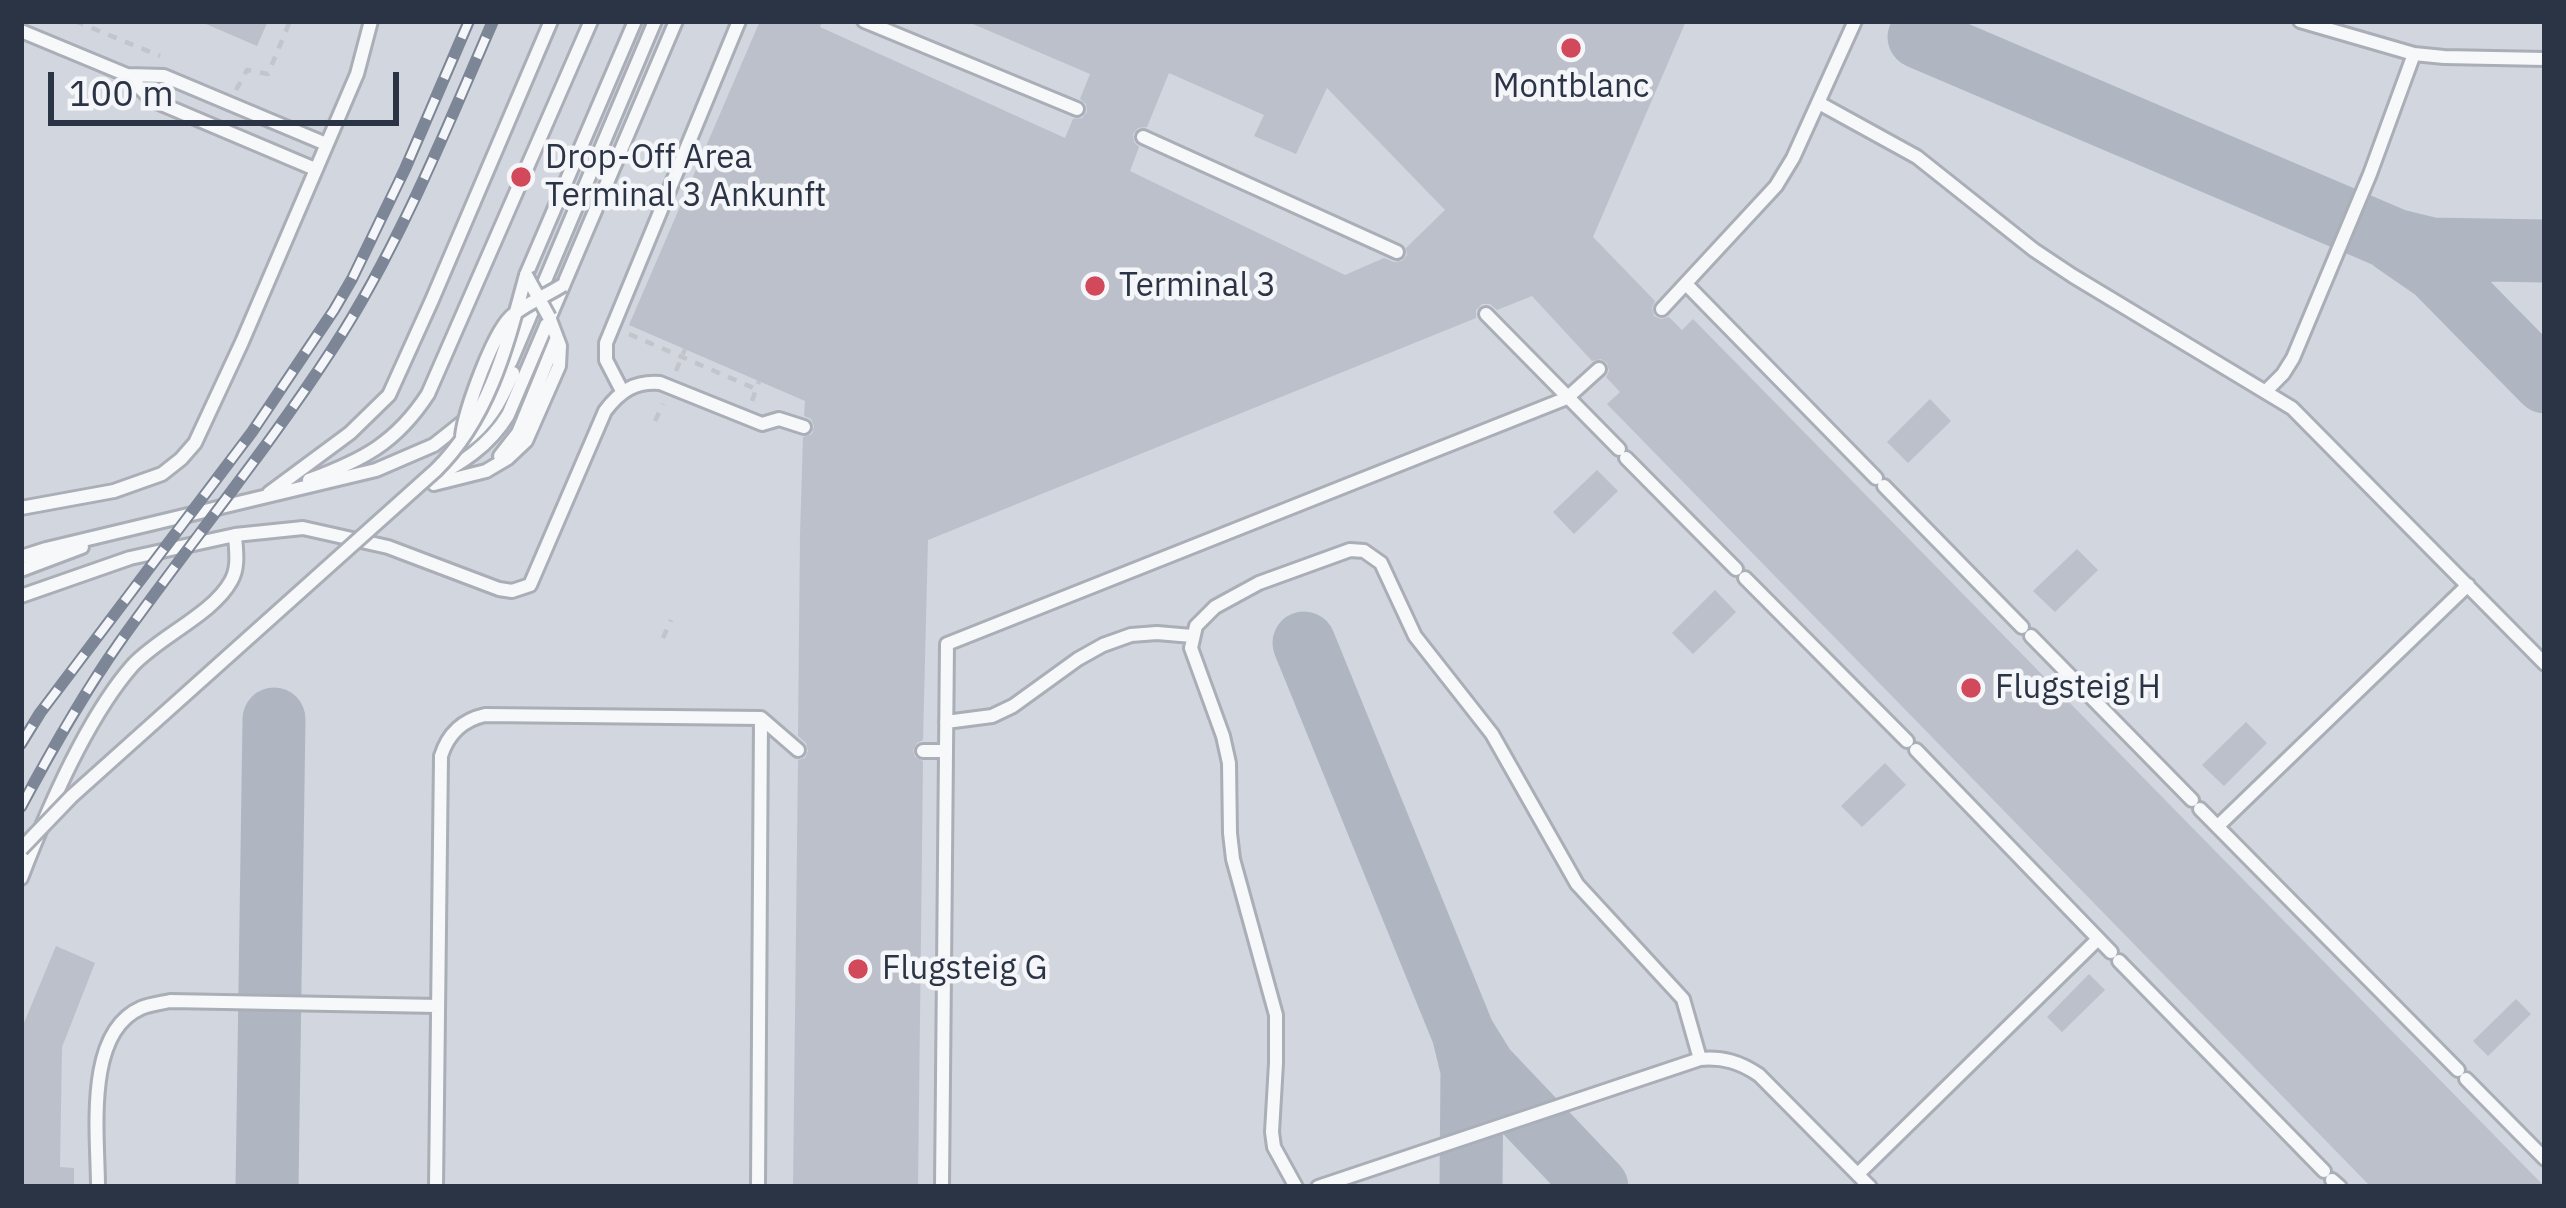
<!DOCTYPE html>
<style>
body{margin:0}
#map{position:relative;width:2566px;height:1208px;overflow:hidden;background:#e4e7ec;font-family:"IBM Plex Sans",sans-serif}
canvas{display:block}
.frame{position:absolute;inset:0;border:24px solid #2b3445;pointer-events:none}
.scale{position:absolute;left:48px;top:72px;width:351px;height:54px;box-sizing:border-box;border:6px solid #2b3445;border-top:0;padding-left:15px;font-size:36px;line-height:42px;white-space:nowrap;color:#2b3445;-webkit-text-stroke:9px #f4f6f9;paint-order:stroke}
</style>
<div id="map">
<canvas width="2566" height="1208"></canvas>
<div class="frame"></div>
<div class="scale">100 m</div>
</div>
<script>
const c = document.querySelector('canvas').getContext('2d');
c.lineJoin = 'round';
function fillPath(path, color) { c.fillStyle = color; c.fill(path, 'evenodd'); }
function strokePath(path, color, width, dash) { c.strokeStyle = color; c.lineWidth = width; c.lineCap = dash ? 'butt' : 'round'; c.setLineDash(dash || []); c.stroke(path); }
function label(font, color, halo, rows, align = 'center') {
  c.font = font + ' "IBM Plex Sans",sans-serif'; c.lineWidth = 9; c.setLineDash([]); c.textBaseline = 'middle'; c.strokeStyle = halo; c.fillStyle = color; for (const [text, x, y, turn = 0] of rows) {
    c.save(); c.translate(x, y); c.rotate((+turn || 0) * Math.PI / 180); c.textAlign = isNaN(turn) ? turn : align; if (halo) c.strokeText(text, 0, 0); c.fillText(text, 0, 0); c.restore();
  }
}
const built = new Path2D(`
 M21 21H2545V1187H21Z`);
const taxiway = new Path2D(`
 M1919 37 2395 240 2432 249 2545 251
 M2393 241 2435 270 2545 382
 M1304 643 1463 1033 1472 1070 1471 1187
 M1464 1035 1485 1069 1597 1187
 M267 1187 274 719`);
const building = new Path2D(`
 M199 21H268L257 46Z
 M760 21H822L820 27 1065 138 1073 119 1082 118 1087 112 1086 104 1080 99 1090 74 966 21H1686L1593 237 1655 301 1652 308 1654 316 1661 319 1669 317 1682 330 1693 319 2545 1187H2371L1607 404 1620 392 1606 377 1609 371 1607 363 1601 359 1592 361 1532 296 1497 310 1490 304H1482L1476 310V318L928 540 923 740 917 743 913 750 915 757 923 761 918 1187H793L798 760 805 758 808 751 806 743 798 736 800 535 803 437 812 434 814 426 811 419 804 416 805 401 629 325ZM1169 73 1264 115 1254 136 1296 154 1327 88 1445 210 1406 248 1407 255 1402 261 1394 262 1384 258 1345 275 1130 171 1139 147 1134 142 1133 134 1138 128 1147 127Z
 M1930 399 1951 421 1908 463 1887 442Z
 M1597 470 1618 491 1574 534 1553 512Z
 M2077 549 2098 570 2055 612 2033 591Z
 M1715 590 1736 612 1693 654 1672 633Z
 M2246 722 2267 743 2224 786 2202 765Z
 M1885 763 1906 785 1862 827 1841 806Z
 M56 946 95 963 62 1047 60 1167 74 1168V1187H21V1030Z
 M2089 974 2105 990 2062 1032 2047 1017Z
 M2516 999 2531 1014 2488 1056 2473 1041Z`);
const path = new Path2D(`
 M75 21 160 56
 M236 90 247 70 268 74 290 21
 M629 334 756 389
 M676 371 685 349
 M752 401 759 381
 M655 421 663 404
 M663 638 671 620`);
const lane = new Path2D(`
 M864 21 1077 109
 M2300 21 2414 54 2444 57 2545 59
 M21 31 127 75 164 76 326 144
 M128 76 152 100 315 169
 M1819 103 1917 157 2034 250 2073 276 2292 408 2545 664
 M1143 137 1397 252
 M526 275 635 21
 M1686 284 1876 478
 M1662 309 1776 186 1793 158 1855 21
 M1486 314 1619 449
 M622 391 606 360V343L739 21
 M2266 391 2283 374 2293 358 2370 174 2414 54
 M491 394 511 361 655 21
 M462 443C489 424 500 402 513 373
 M500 456 518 433 556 340
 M1626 458 1736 569
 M309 480C363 460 396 443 428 394L591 21
 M429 480C461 464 489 446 508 415L676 21
 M434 484 486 471 508 458 526 441 559 366 560 346 549 317
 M1884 486 2022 627
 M269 493 350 433 389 395 432 300 551 21
 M21 508 114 491 162 474 181 459 195 443 242 342 357 74 371 21
 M21 557 46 549 376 470 434 445 468 418
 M21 570 82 547
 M1745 578 1907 741
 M21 596 130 558 235 535 303 528 388 547 499 589 512 591 530 585 605 411C620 391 635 381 660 383L762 424 779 419 804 427
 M2031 636 2192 800
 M946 722 992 716 1013 706 1078 659 1103 645 1131 635 1157 633 1192 636
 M1916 750 2111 952
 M923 751H946L947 644 1567 398 1599 369
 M2200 809 2458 1070
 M2218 826 2468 585
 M21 878C46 813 87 717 133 665 160 636 213 614 231 581 239 567 236 551 235 535
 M2119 961 2324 1171
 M2466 1079 2545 1159
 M1858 1174 2098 939
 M2332 1180 2340 1187
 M98 1187C98 1135 84 1033 141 1008 150 1004 161 1003 170 1001L438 1006
 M436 1187 441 756C448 734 462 720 485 715L761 718 798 750
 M758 1187 761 718
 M942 1187 946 751
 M1296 1187 1274 1147 1272 1132 1276 1063V1015L1233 859 1230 833 1229 763 1223 736 1191 648 1196 626 1215 607 1259 583 1350 550 1364 551 1381 563 1415 636 1492 734 1577 884 1683 999 1700 1059
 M1318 1187 1700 1059C1723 1057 1740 1062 1759 1075L1870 1187`);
const rail = new Path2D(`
 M21 744 40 713 252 432 334 310 352 279 405 169 469 21
 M21 807C51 751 82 696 119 643 189 544 267 450 333 348 399 246 445 132 493 21`);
const laneBridge = new Path2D(`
 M526 275 549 317
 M462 436C465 411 494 328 514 314 528 303 547 295 563 285
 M21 849 72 796 436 470C489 418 507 345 526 275`);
const markers = [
 [1571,48,12,"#d1495b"],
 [521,177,12,"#d1495b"],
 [1095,286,12,"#d1495b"],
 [1971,688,12,"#d1495b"],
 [858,969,12,"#d1495b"]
];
const poiNames = [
 ["Montblanc",1571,87,"center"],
 ["Drop-Off Area",545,158],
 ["Terminal 3 Ankunft",545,196],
 ["Terminal 3",1119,286],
 ["Flugsteig H",1995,688],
 ["Flugsteig G",882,969]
];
fillPath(built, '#d2d6de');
strokePath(taxiway, '#b0b6c1', 63);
fillPath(building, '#bbc0ca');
strokePath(lane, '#a9aeb7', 18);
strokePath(path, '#c2c5cb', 4.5, [9, 9]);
strokePath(lane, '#f7f8fa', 12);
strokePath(rail, '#7d8696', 12);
strokePath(rail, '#f4f6f9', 8, [22]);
strokePath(laneBridge, '#a9aeb7', 18, []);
strokePath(laneBridge, '#f7f8fa', 12);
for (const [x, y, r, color] of markers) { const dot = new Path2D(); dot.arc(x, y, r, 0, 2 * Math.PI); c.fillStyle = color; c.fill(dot); strokePath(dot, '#f4f6f9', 4.5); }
label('33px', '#2b3445', '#f4f6f9', poiNames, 'left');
</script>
